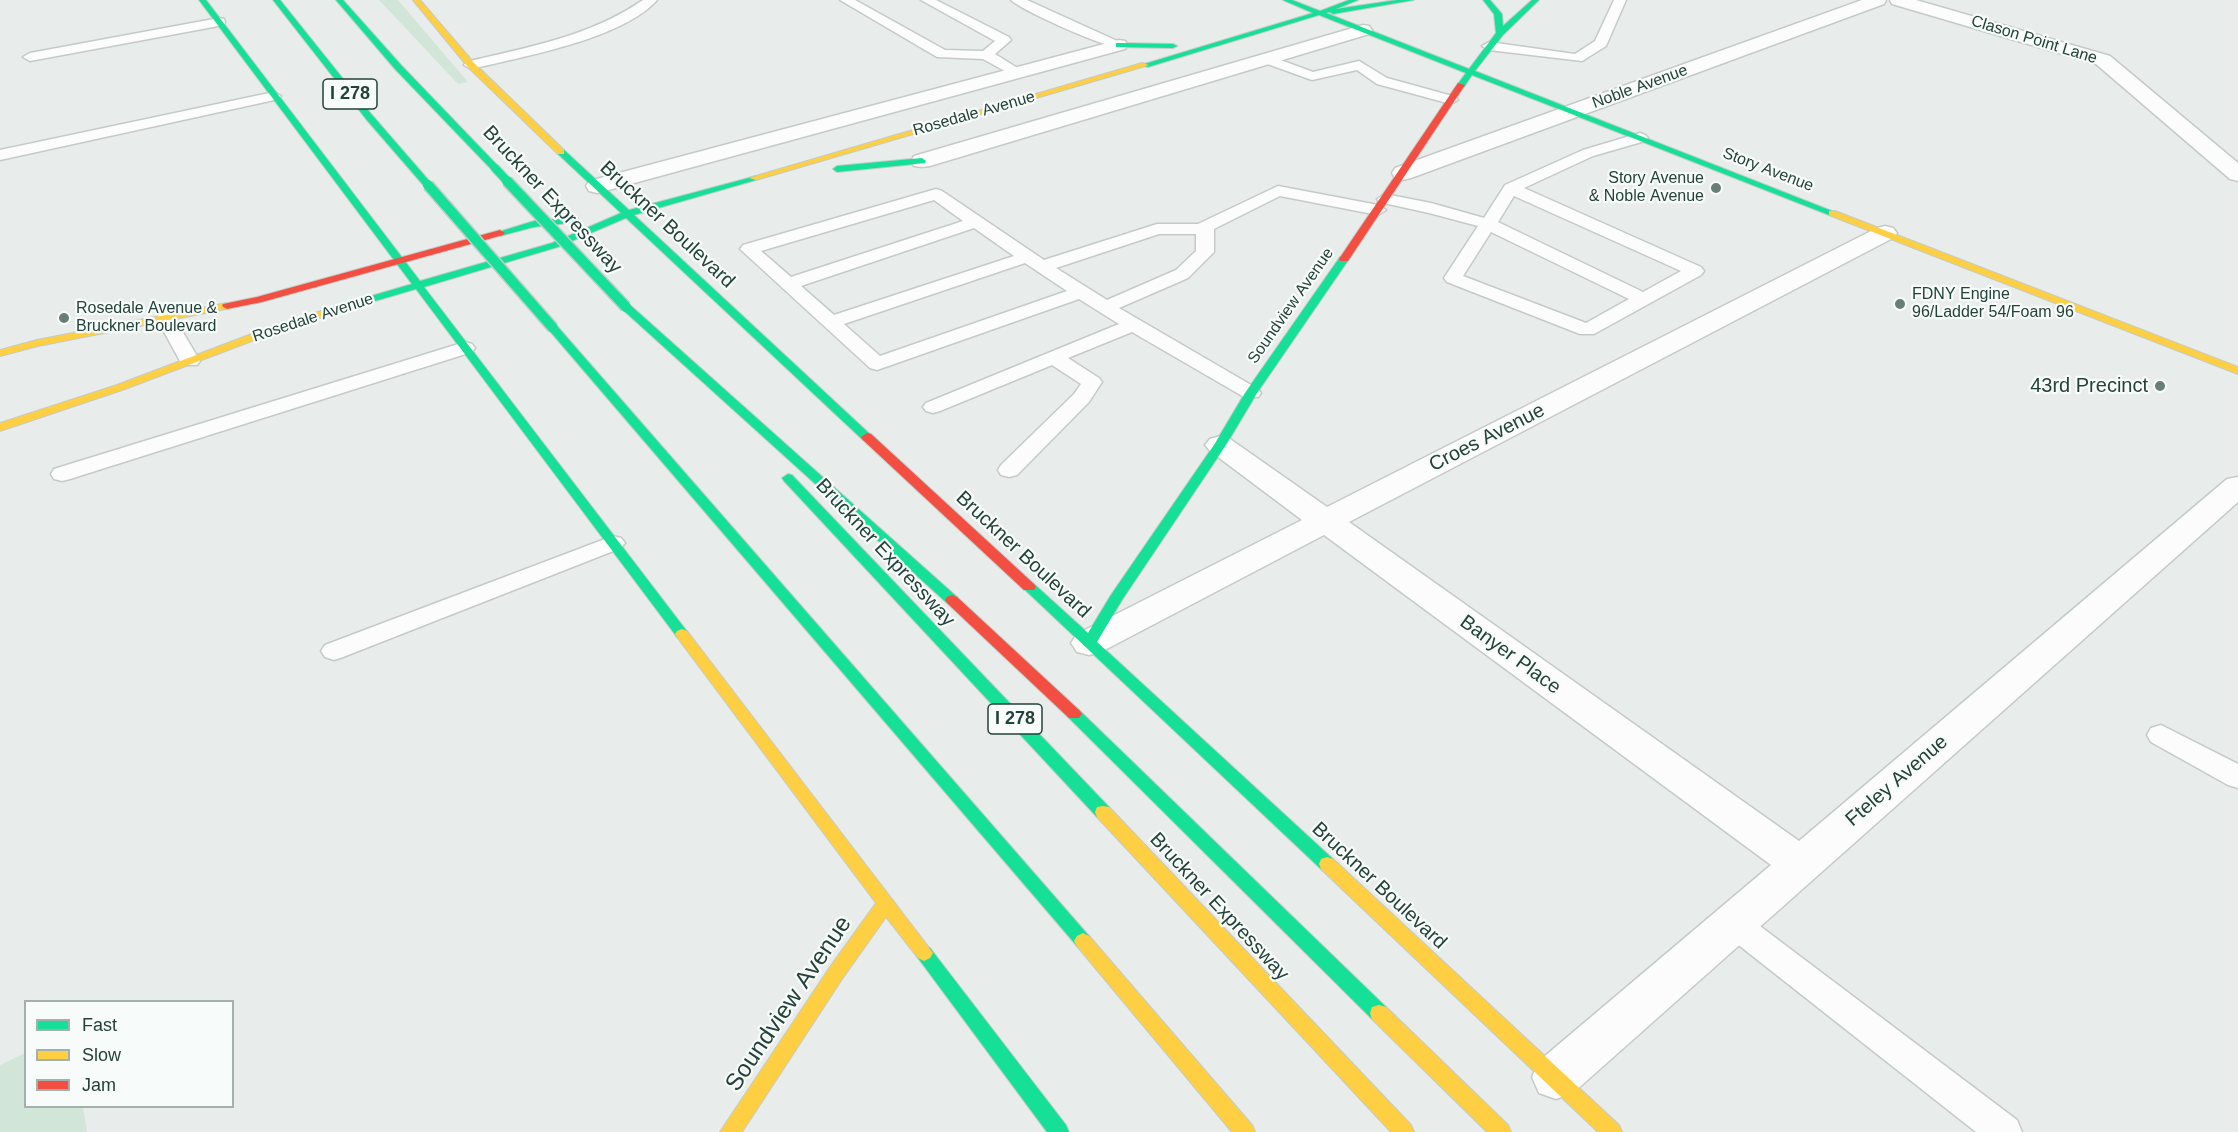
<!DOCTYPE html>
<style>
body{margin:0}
#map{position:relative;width:2238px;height:1132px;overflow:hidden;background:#e8edeb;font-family:Arial,sans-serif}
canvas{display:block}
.legend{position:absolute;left:24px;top:1000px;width:210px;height:108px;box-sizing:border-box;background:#f7fbf9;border:2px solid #a3b1ad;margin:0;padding:8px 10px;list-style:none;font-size:18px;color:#24423a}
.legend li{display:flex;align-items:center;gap:12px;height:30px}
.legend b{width:30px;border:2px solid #a3b1ad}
</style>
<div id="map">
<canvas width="2238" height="1132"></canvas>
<ul class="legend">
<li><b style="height:8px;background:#16e098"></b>Fast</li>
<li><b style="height:8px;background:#ffcf43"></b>Slow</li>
<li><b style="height:8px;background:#f24e42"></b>Jam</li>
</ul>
</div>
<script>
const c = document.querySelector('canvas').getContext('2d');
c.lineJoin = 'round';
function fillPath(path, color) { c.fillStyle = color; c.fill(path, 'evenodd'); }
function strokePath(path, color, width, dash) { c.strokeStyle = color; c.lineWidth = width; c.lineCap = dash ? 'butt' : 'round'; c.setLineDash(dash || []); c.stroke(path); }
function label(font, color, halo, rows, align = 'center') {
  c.font = font + ' Arial,sans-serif'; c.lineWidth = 4.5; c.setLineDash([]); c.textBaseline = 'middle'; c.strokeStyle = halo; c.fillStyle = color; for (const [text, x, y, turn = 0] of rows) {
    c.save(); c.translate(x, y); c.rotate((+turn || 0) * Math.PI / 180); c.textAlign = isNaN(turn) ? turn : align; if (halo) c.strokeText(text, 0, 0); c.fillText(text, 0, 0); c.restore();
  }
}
const green = new Path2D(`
 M379 0H398L468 82 458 84Z
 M25 1053 26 1106 83 1107 87 1132H0V1065Z`);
const lane = new Path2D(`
 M643 0H657C623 39 521 57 471 69L464 65 466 62C528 47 589 37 643 0Z
 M840 0H855L945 50 983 51 995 41 921 0H936L1009 37 1011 40 995 54 1024 72 1022 75H1012L983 59 937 57Z
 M1011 0H1027L1126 45 1124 48C1111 51 1021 10 1011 0Z
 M1614 0H1626L1606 46 1582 61 1489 50 1482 46 1489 42 1575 54 1595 41Z
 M219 18 224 19 225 22 224 25 30 61 23 57 30 53Z
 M1267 55 1313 72 1359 61 1387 78 1456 97 1458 100 1451 104 1377 84 1357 70 1312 80 1262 62 1260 59Z
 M274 92 281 96 279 99 0 160V150Z
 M1640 133 1645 135 1648 138 1645 141 1593 156 1524 188 1701 267 1704 271 1701 275 1594 334H1580L1447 282 1444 278 1478 226 1429 213 1379 202 1377 199 1385 194 1431 203 1484 218 1505 185 1583 150ZM1514 196 1681 271 1643 292 1498 222ZM1491 232 1629 299 1586 323 1463 276Z
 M1278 186 1378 205 1386 210 1378 215 1280 196 1214 229V252L1188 278 1119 308 1258 389 1261 393 1258 397H1244L1132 332 1068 358 1099 378 1102 382 1089 402 1017 475 1009 477 1001 475 998 470 1001 465 1074 394 1081 384 1052 365 940 411 933 413 926 411 923 407 926 403 1119 324 1079 299 877 370 870 368 740 249 743 245 936 189 942 191 1044 260 1157 224H1198ZM934 200 963 221 791 277 761 251ZM974 228 1014 256 834 315 801 286ZM1159 234H1196V251L1176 270 1107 300 1056 268ZM1025 263 1067 291 880 356 844 324Z
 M166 313 173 315 175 319 200 361 197 365H183L180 361 157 319 159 315Z
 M465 342 472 344 475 348 472 352 70 479 62 481 54 479 51 474 54 469Z
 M613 536 621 538 625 543 621 548 343 657 334 660 325 657 321 651 325 645Z
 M2161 725 2238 764V788L2228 785 2151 742 2147 735 2151 728Z
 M1733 910 1744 914 2017 1120 2022 1132H1976L1722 932 1717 923 1722 914Z`);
const street = new Path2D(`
 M1862 0H1886L1884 4 1411 178 1403 180 1395 178 1392 173 1395 168Z
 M1890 0H1916L2110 56 2238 163V181L2230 179 2096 64 1892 4Z
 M1363 25 1369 26 1372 30 1369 34 930 166 922 167 914 166 911 161 914 156Z
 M1119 40 1125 41 1128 45 1125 49 605 191 597 193 589 191 586 186 589 181Z
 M1885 226 1893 228 1897 233 1893 238 1349 522 1799 841 2227 479 2238 477V502L1573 1093 1556 1099 1539 1093 1532 1077 1539 1061 1771 865 1324 535 1101 652 1089 655 1077 652 1071 643 1077 634 1302 520 1210 451 1205 445 1210 439 1220 436 1230 439 1327 507 1877 228Z`);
const fast = new Path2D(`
 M199 0H206L420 281 552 243 621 213 558 154V150H564L629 210 756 176V180L634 215 873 437 867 441 863 440 626 218 558 247 424 287 689 634 682 639 677 637 416 289 338 312H330V308L412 284Z
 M273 0H280L372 115 431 183V187H425L366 119Z
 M336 0H343L401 65 498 166V170H492L395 69Z
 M1283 0H1292L1320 11 1349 0H1358L1336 9 1397 0H1414L1333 14 1330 12 1326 13 1469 69 1496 33 1494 14 1483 0H1490L1502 14 1503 26 1532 0H1539L1503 35 1475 71 1837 213 1829 215 1472 75 1464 87H1458L1457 85 1466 73 1319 15 1148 67 1141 65 1313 13Z
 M1119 43 1173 44 1177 46 1173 48 1116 47V43Z
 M922 158 926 161 925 163 837 172 833 169 837 166Z
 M575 217 578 218V222L534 227 500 236 495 233 534 221Z
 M1344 256 1349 259 1257 393 1226 445 1122 600 1097 642 1333 859 1335 864 1333 869 1327 871 1321 869 1022 587 1029 583 1034 584 1088 633 1111 595 1214 445 1245 393 1340 257Z
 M626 304 630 305 957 597 959 600 957 603H947L622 309 621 307Z
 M553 325 557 326 1089 936 1092 941 1089 946 1083 949 1077 946 549 330V326Z
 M788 474 792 475 1109 807 1111 812 1109 817 1103 818 1097 817 784 481 782 478Z
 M1074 708 1079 710 1386 1007 1388 1013 1386 1019 1379 1021 1372 1019 1069 718 1066 714 1069 710Z
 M924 945 930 948 1066 1125 1069 1132H1047L918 958 915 953 918 948Z`);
const slow = new Path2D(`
 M413 0H420L474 63 564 150V154H558L468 67Z
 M1142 63 1149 65 756 180 749 178Z
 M1829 211H1835L2238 367V374L1829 215Z
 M227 303 231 304V308L38 346 0 356V350L37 340Z
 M334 307 338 308V312L273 333 125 389 0 431V423L117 385 265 329Z
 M682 629 687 631 933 953 930 958 924 961 918 958 886 917 842 979 742 1132H720L830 967 876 903 677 637 675 634 677 631Z
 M1103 806 1109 807 1411 1125 1414 1132H1391L1097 817 1095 812 1097 807Z
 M1327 857 1333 859 1619 1125 1622 1132H1598L1321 869 1319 864 1321 859Z
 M1083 933 1089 936 1252 1125 1255 1132H1232L1077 946 1074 941 1077 936Z
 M1379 1005 1386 1007 1508 1125 1511 1132H1487L1372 1019 1370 1013 1372 1007Z`);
const jam = new Path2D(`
 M1458 83 1465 85 1348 261H1340L1339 259Z
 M500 230 505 233 503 235 262 302 227 309 222 306 223 304 257 297Z
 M867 433 871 434 1034 584 1036 587 1034 590H1024L863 440 861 437Z
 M952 595 957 597 1079 710 1082 714 1079 718H1069L947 603 945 600 947 597Z`);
const fastBridgeFar1 = new Path2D(`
 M495 168 509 183`);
const fastBridge = new Path2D(`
 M507 181 626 307
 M428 185 553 328`);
const markers = [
 [1716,188,6,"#697e78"],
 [1900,304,6,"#697e78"],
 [64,318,6,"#697e78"],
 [2160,386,6,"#697e78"]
];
const farStreetnames = [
 ["Clason Point Lane",2034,40,17],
 ["Noble Avenue",1640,87,-20],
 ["Rosedale Avenue",974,114,-16],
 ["Story Avenue",1768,170,21],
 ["Soundview Avenue",1291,306,-55],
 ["Rosedale Avenue",313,318,-18]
];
const farPoinames = [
 ["Story Avenue",1704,179,"right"],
 ["& Noble Avenue",1704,197,"right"],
 ["FDNY Engine",1912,295],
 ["96/Ladder 54/Foam 96",1912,313],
 ["Rosedale Avenue &",76,309],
 ["Bruckner Boulevard",76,327]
];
const shields = [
 [350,94,54],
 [1015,719,54]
];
const shieldNames = [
 ["I 278",350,94],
 ["I 278",1015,719]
];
const streetNames = [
 ["Bruckner Expressway",552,200,47],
 ["Bruckner Boulevard",667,225,43],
 ["Croes Avenue",1487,438,-27],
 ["Bruckner Expressway",885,553,47],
 ["Bruckner Boulevard",1023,555,43],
 ["Banyer Place",1510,655,36],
 ["Fteley Avenue",1897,781,-41],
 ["Bruckner Boulevard",1379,886,43],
 ["Bruckner Expressway",1219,907,47]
];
const poiNames = [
 ["43rd Precinct",2148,386]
];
const nearStreetnames = [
 ["Soundview Avenue",789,1004,-56]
];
fillPath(green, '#d1e6d8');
strokePath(lane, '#c5cac8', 3);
strokePath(street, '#c5cac8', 3);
strokePath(fast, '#c3cbc8', 2);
strokePath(slow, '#c3cbc8', 2);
strokePath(jam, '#c3cbc8', 2);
fillPath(lane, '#fcfcfc');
fillPath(street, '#fcfcfc');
fillPath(fast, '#16e098');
fillPath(slow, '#ffcf43');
fillPath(jam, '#f24e42');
strokePath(fastBridgeFar1, '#c3ccc9', 10, []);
strokePath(fastBridge, '#c3ccc9', 13, []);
strokePath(fastBridgeFar1, '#16e098', 8);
strokePath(fastBridge, '#16e098', 10);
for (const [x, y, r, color] of markers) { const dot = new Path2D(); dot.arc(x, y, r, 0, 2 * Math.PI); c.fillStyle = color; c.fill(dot); strokePath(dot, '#f7fbf9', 2); }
label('16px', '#24423a', '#f7fbf9', farStreetnames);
label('16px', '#24423a', '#f7fbf9', farPoinames, 'left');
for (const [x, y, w] of shields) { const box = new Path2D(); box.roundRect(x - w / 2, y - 15, w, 30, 4.5); c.fillStyle = '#f7fbf9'; c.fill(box); strokePath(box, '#24423a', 1.5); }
label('bold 18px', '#24423a', null, shieldNames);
label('20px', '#24423a', '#f7fbf9', streetNames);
label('20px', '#24423a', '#f7fbf9', poiNames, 'right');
label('24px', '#24423a', '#f7fbf9', nearStreetnames);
</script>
